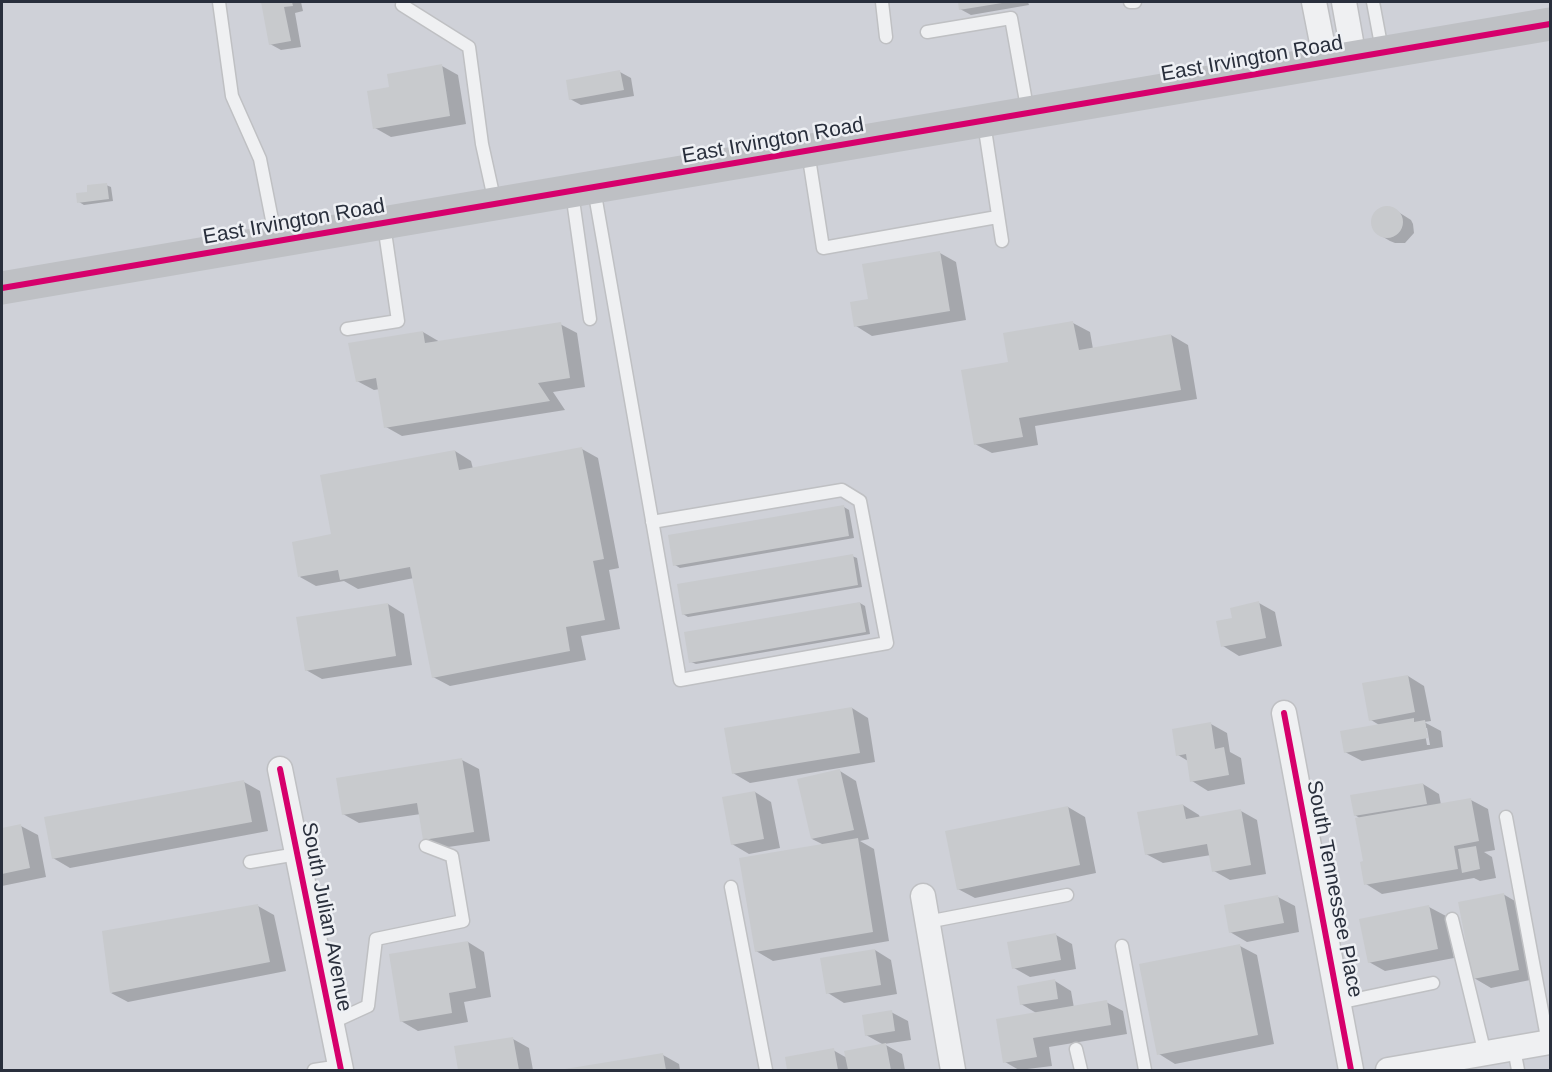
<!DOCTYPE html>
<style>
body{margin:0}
#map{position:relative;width:1552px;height:1072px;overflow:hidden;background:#e0e2e5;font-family:Helvetica,sans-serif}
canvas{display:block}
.frame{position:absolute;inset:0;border:3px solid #292f3c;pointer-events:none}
</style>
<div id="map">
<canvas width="1552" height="1072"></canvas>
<div class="frame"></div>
</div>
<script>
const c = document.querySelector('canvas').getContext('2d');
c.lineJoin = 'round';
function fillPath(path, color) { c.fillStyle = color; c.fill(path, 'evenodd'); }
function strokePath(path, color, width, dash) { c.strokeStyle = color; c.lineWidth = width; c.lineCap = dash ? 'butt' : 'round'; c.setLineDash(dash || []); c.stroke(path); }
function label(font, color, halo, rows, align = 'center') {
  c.font = font + ' Helvetica,sans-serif'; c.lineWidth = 5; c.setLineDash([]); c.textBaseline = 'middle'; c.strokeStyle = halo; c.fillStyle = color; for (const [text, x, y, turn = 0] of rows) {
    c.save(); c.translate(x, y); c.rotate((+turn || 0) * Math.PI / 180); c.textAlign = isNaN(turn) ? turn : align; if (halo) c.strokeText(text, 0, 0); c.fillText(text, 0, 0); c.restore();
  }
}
const built = new Path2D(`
 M2 2H1550V1070H2Z`);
const shadow = new Path2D(`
 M263 2H301L303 11 295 13 301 47 281 50 270 44Z
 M959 2H1028L1029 5 971 15 960 9Z
 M442 66 458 75 466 124 391 137 375 128Z
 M620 72 631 78 634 96 581 105 570 99Z
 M106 185 111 187 113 201 84 205 79 202 89 193Z
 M1392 208 1411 220 1413 224 1414 233 1405 243H1395L1390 241 1378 234 1373 225 1374 215 1382 209Z
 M940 253 956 262 966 320 872 336 856 326 870 301Z
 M1073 323 1090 332 1093 349 1171 335 1188 345 1197 399 1035 426 1038 445 992 453 975 444 1010 363Z
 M560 324 577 333 585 387 553 392 565 410 402 436 386 427 380 389 374 390 357 381 423 332 440 342Z
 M582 449 598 458 619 568 609 570 620 629 581 636 586 660 450 686 433 677 414 578 358 589 344 581 316 586 300 577 333 535 455 451 471 461 473 469Z
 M844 507 849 510 854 538 680 568 675 565Z
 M852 556 857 558 862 587 688 617 683 614Z
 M860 603 865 606 870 634 696 664 691 662Z
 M1259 603 1275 612 1282 646 1239 656 1223 646 1234 619Z
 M388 604 404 614 412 665 322 679 306 670Z
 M1408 676 1424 686 1431 721 1424 722 1441 731 1443 747 1362 761 1345 752 1381 726 1371 720ZM1424 728H1427L1430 745H1427Z
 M852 708 868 718 875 762 750 783 733 773Z
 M1211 724 1227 733 1230 752 1241 758 1245 784 1208 791 1192 781 1188 761 1178 755Z
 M462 760 479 769 490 841 441 848 424 839 421 814 359 823 343 814Z
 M840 771 856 781 869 839 860 841 874 849 889 941 773 961 756 951 824 845 812 839Z
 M244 782 260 791 268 831 70 868 53 858Z
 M1423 784 1439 794 1441 805 1471 800 1488 809 1495 850 1484 852 1492 857 1496 878 1480 881 1474 878 1382 894 1366 884 1361 819 1355 815Z
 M755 792 771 802 780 848 749 854 732 844Z
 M1183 805 1199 815 1200 818 1241 811 1257 820 1266 874 1230 880 1214 871 1211 855 1163 863 1146 854Z
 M1068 807 1085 817 1096 873 975 898 958 889Z
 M21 826 38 835 46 877 2 886V830Z
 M1503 894 1520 904 1535 979 1491 988 1474 978Z
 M1278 897 1295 906 1299 932 1247 942 1230 932Z
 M258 906 274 915 286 971 128 1002 111 993Z
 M1429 907 1446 916 1454 958 1385 971 1369 962Z
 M1056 935 1072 944 1076 969 1030 977 1014 968Z
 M468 942 484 952 491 997 464 1002 468 1022 418 1031 401 1021Z
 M1240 946 1257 955 1274 1044 1175 1064 1159 1054Z
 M875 950 891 960 897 994 844 1003 828 993Z
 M1055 981 1071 991 1074 1008 1106 1002 1123 1011 1127 1034 1049 1047 1052 1066 1019 1070 1005 1062 1038 1014 1021 1004Z
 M891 1012 908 1021 911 1040 884 1044 902 1054 905 1070H789L787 1058 833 1050 847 1058 884 1045 866 1035Z
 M513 1039 529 1048 533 1070H459L455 1048Z
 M663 1055 679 1064 680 1070H567Z`);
const building = new Path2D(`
 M261 2H292L293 6 284 7 291 41 269 45Z
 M958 2H1002V3L959 10Z
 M442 64 450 116 373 129 367 91 389 87 387 74Z
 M620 70 624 90 569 100 566 80Z
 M107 183 109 199 77 203 76 193 87 192V185Z
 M1371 222a16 16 0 1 1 32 0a16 16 0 1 1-32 0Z
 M940 251 950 311 854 327 850 302 868 299 862 264Z
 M1073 321 1079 350 1171 334 1181 390 1019 418 1023 437 974 445 961 370 1008 362 1003 333Z
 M561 322 570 378 538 383 550 401 384 428 376 378 356 382 348 343 423 331 425 343Z
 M582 447 604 559 593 561 605 620 566 627 570 651 432 678 410 567 340 580 338 570 298 577 292 542 331 534 320 475 455 450 459 470Z
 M844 505 849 536 673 566 668 535Z
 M853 554 858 585 682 615 677 584Z
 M1259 601 1266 638 1221 647 1216 621 1232 618 1230 608Z
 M860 602 866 632 689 663 684 632Z
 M388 603 396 656 305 671 296 617Z
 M1408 675 1415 712 1369 721 1362 683Z
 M852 707 860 753 732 774 724 728Z
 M1414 718V722L1425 720 1428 738 1344 753 1340 731Z
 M1211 722 1215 749 1224 747 1229 775 1190 782 1186 754 1176 756 1172 729Z
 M462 758 474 832 423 840 417 803 342 815 336 778Z
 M840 769 854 830 811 839 797 779Z
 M244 780 252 822 52 859 44 817Z
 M1423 783 1427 804 1354 816 1350 795Z
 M755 791 764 839 731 845 722 797Z
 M1471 798 1479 841 1454 846 1458 869 1364 885 1360 862 1363 861 1355 818Z
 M1183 804 1186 819 1241 809 1251 865 1212 872 1207 844 1145 855 1137 812Z
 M1068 806 1080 865 957 890 945 831Z
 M21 824 30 868 2 874V828Z
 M858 838 873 932 755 952 739 858Z
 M1476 846 1480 869 1462 873 1458 849Z
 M1504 893 1519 970 1473 979 1458 902Z
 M1278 895 1284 923 1229 933 1224 905Z
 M258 904 270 962 110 993 102 931Z
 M1429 905 1438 949 1368 963 1359 919Z
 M1056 933 1061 960 1012 969 1007 942Z
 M468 941 476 988 449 993 452 1013 400 1022 389 954Z
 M1240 944 1258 1035 1157 1055 1139 964Z
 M875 949 881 985 826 994 820 958Z
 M1055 979 1058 999 1020 1005 1017 986Z
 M1107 1000 1111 1025 1033 1038 1037 1057 1003 1063 996 1019Z
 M892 1010 895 1031 865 1036 862 1015Z
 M513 1037 519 1070H458L454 1046Z
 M886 1043 891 1070H848L844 1051Z
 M834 1048 838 1070H787L785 1057Z
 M663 1053 666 1070H565V1069Z`);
const lane = new Path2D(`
 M219 2 232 96 260 159 276 240
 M882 2 886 37
 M1130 2H1135
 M1373 2 1382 50
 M402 5 469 47 482 144 495 203
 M927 32 1011 18 1028 113
 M984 123 1002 241
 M808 152 823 248 997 217
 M594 189 680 680 887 643 860 501 842 490 652 522
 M572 193 590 319
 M347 329 398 321 384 225
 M1506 817 1548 1043
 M250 862 297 854
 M731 887 766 1070
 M1452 919 1485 1054
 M927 922 1067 895
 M1122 946 1145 1070
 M1338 1003 1433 983
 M331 1023 368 1006 376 939 463 921 452 856 426 846
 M1076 1049 1081 1070
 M1514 1049 1518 1070
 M314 1070 340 1066`);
const street = new Path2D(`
 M1314 2 1326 63
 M1344 2 1354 58
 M1284 713 1351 1070
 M280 769 341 1070
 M923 896 953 1070
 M1388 1070 1550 1042`);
const secondary = new Path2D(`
 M2 288 1550 24`);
const cycleway = new Path2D(`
 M2 288 1550 24
 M1284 713 1351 1070
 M280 769 341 1070`);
const streetNames = [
 ["East Irvington Road",1252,59,-10],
 ["East Irvington Road",773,141,-10],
 ["East Irvington Road",294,222,-10],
 ["South Tennessee Place",1334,889,79],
 ["South Julian Avenue",326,917,79]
];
fillPath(built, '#cfd1d8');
fillPath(shadow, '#0003');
fillPath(building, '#c8cacd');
strokePath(lane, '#bfc0c3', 15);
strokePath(street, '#bfc0c3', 27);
strokePath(lane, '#eff0f2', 12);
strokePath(street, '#eff0f2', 24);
strokePath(secondary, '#bec0c4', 33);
strokePath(cycleway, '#d6006c', 6);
label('21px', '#292f3c', '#eef0f4', streetNames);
</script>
